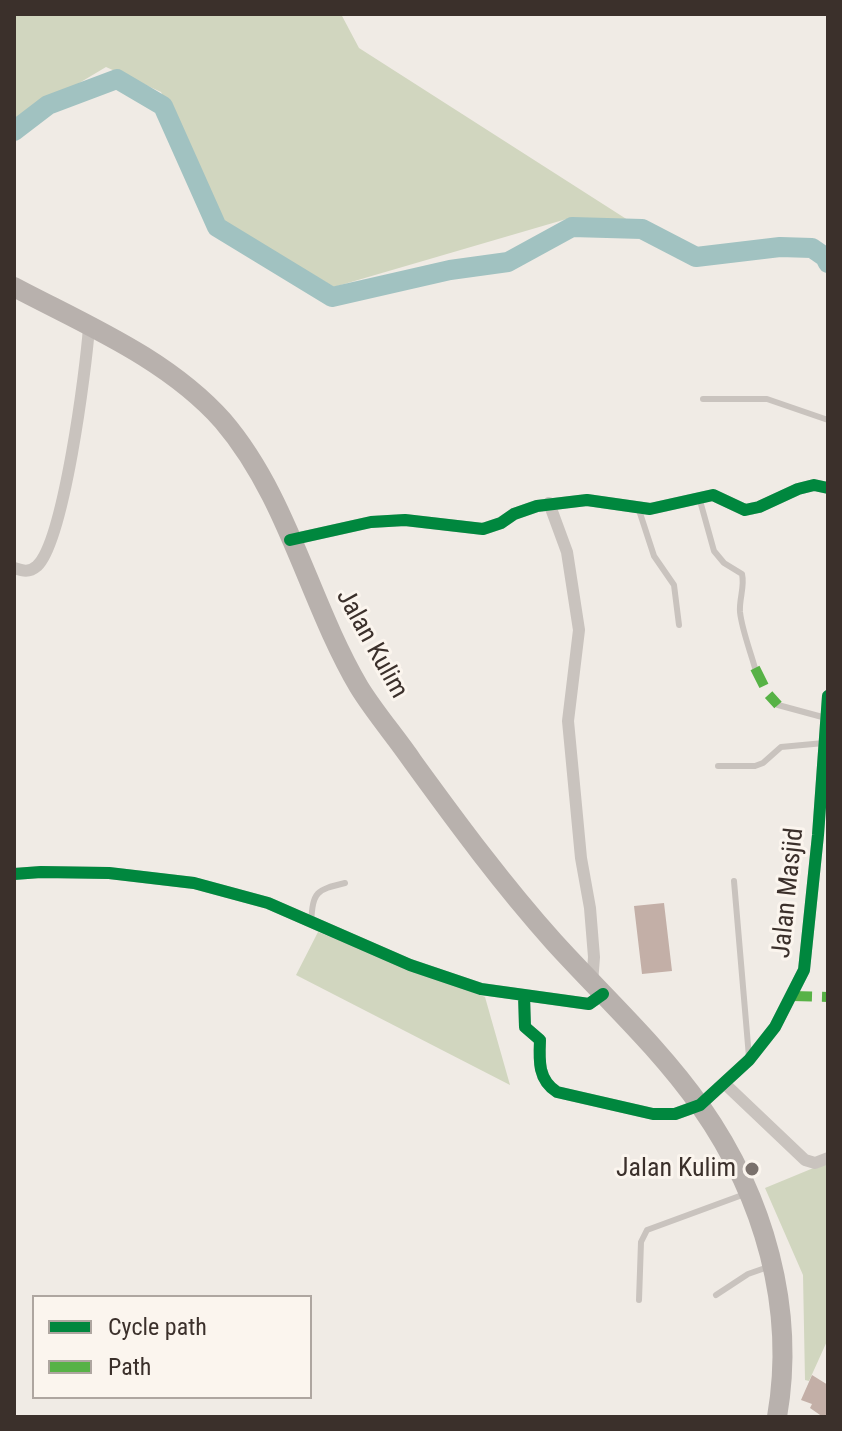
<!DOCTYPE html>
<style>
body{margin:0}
#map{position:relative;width:842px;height:1431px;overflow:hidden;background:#f0ebe5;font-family:"Roboto Condensed",sans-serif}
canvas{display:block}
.frame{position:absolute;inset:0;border:16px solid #3b302b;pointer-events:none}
.legend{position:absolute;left:32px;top:1295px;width:280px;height:104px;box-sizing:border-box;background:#fbf5ee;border:2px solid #aea6a0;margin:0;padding:10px 14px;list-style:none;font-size:24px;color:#3b302b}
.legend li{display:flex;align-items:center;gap:16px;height:40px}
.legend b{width:40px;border:2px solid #aea6a0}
</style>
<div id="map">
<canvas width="842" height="1431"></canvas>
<div class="frame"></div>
<ul class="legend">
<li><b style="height:10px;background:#00873e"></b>Cycle path</li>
<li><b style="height:10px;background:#57b246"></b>Path</li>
</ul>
</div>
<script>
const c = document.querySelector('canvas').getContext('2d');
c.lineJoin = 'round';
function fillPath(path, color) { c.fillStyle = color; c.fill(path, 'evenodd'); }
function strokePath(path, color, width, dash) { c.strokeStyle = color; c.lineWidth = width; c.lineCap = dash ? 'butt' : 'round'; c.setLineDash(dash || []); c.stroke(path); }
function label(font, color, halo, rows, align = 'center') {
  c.font = font + ' "Roboto Condensed",sans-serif'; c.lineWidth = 6; c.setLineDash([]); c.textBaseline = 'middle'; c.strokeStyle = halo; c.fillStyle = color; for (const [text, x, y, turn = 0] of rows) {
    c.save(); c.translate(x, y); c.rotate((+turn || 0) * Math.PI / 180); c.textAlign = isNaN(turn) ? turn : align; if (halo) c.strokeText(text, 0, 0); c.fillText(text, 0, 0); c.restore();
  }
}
const green = new Path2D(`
 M14 14H341L359 48 642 229 570 218 334 287 224 222 161 92 106 67 14 122Z
 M318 932 485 997 510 1085 296 975Z
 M828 1162V1339L809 1381 805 1380 803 1275 765 1188Z`);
const river = new Path2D(`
 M14 131 48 105 117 79 163 106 217 227 332 297 450 270 508 262 572 227 642 229 696 257 780 247 812 248 825 257 828 263`);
const building = new Path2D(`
 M664 903 672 971 642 974 634 906Z
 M812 1375 828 1385V1417H823L810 1408 812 1404 801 1400Z`);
const service = new Path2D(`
 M703 399H767L828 420
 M699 497 714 551 724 563 742 574C745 587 739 598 740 612 742 630 750 650 755 668
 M638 507 654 556 674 585 679 625
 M778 705 826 718
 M718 766H755L763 763 781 747 824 743
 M734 881 749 1057
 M311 923C313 891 316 890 345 883
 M716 1295 748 1274 768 1267
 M639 1300 641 1242 647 1230 745 1194`);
const minor = new Path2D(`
 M549 503 567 552 579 630 568 721 581 858 590 908 594 957 592 983
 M290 540 371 522 405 520 483 529 501 523 514 514 537 506 587 500 650 509 713 495 745 510 759 507 798 489 814 485 828 488
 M14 568C23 571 29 573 37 566 64 541 86 369 89 327
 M14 874 41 872 109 873 194 883 268 903 410 965 481 989 589 1004 603 994
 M524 995 525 1027 540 1040C539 1061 538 1080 557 1092L653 1114H675L700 1105 749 1060 775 1027 804 970 818 835 828 696
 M724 1083 805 1160 815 1163 828 1158`);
const primary = new Path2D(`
 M14 287C86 325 168 359 223 421 288 497 309 602 359 687 375 713 396 737 413 762 458 824 503 885 554 942 603 996 659 1047 701 1107 764 1197 796 1308 777 1417`);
const quiet = new Path2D(`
 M755 668 768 694 778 705
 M792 996 828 997`);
const cycleway = new Path2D(`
 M290 540 371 522 405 520 483 529 501 523 514 514 537 506 587 500 650 509 713 495 745 510 759 507 798 489 814 485 828 488
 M14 874 41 872 109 873 194 883 268 903 410 965 481 989 589 1004 603 994
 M524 995 525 1027 540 1040C539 1061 538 1080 557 1092L653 1114H675L700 1105 749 1060 775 1027 804 970 818 835 828 696`);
const markers = [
 [752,1169,8,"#7a716c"]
];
const streetNames = [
 ["Jalan Kulim",371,644,61],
 ["Jalan Masjid",789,893,-84]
];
const poiNames = [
 ["Jalan Kulim",736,1169]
];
fillPath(green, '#d1d6bf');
strokePath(river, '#a1c2c1', 20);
fillPath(building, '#c3afa7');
strokePath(service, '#c9c3be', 6);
strokePath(minor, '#c9c3be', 12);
strokePath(primary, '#b8b1ad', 20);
strokePath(quiet, '#57b246', 10, [20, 10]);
strokePath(cycleway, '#00873e', 12);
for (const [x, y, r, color] of markers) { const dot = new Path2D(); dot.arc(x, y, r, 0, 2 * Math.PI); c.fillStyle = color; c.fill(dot); strokePath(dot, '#fbf5ee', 3); }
label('26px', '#3b302b', '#fbf5ee', streetNames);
label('26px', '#3b302b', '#fbf5ee', poiNames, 'right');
</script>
